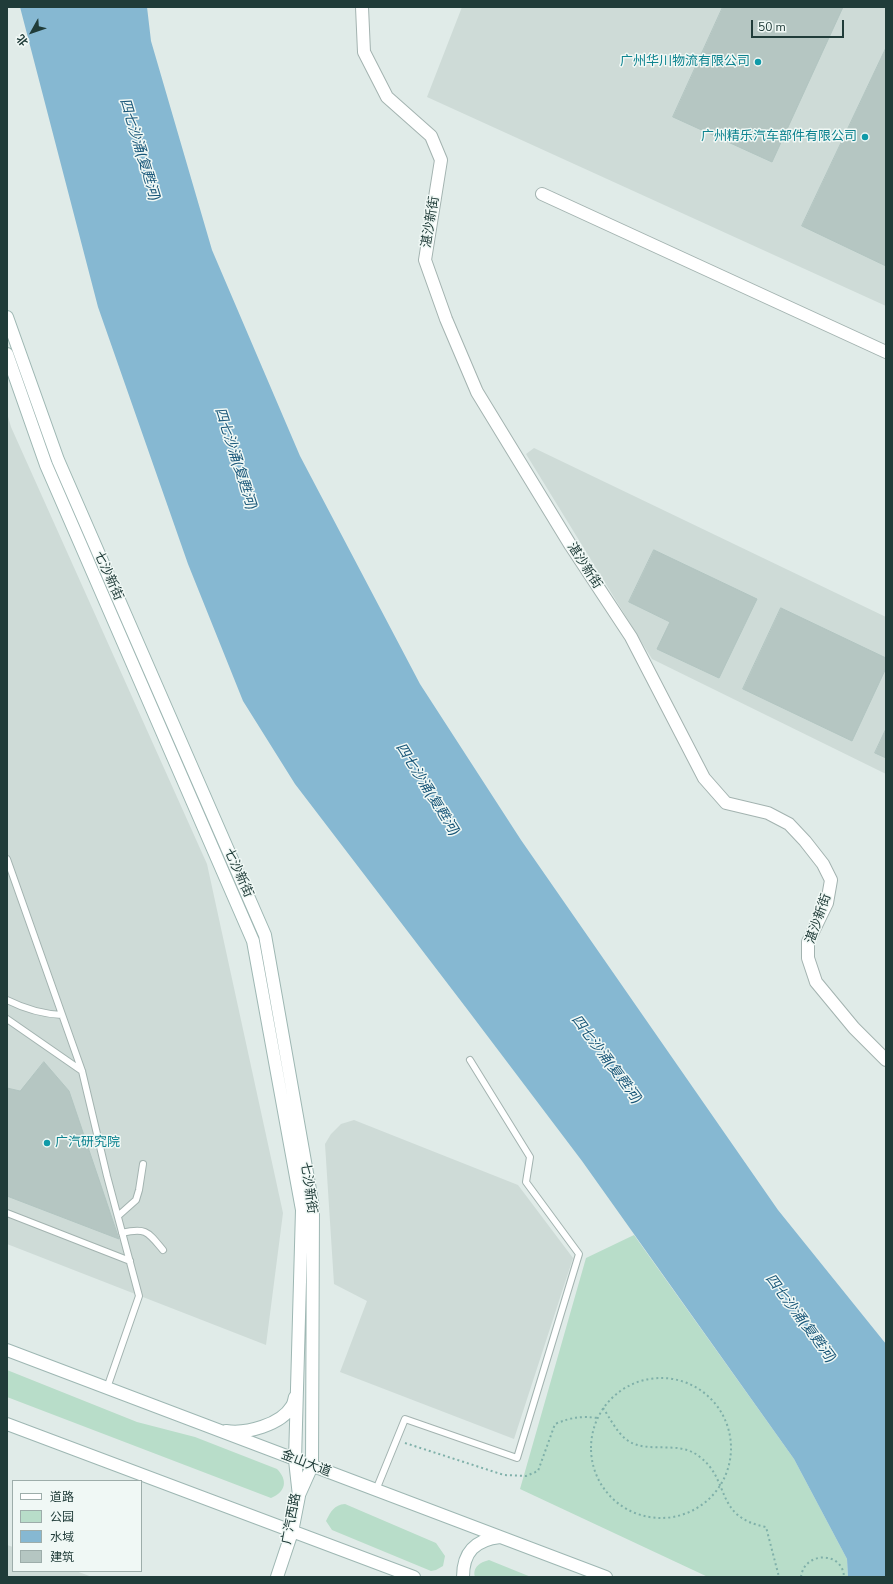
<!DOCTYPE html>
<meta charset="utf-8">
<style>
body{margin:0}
#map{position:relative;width:893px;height:1584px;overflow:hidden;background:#e0ebe8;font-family:"Nunito Sans","Noto Sans SC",sans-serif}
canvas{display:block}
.frame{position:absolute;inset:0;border:8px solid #203c39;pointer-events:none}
.legend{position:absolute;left:12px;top:1480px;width:130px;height:92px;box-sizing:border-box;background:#f0f8f5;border:1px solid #9dadaa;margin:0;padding:5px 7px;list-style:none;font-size:12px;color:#203c39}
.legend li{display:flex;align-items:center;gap:8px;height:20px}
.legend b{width:20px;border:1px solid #9dadaa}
.north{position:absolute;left:12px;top:12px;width:40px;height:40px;-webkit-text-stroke:3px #f0f8f5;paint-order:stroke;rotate:230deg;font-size:11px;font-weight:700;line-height:16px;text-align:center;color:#203c39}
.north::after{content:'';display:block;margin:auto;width:14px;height:18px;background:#203c39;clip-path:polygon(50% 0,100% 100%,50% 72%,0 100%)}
.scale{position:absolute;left:751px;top:20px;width:93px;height:18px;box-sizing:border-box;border:2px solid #203c39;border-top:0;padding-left:5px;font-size:12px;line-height:14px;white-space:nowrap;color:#203c39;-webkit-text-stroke:3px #f0f8f5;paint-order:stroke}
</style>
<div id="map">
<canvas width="893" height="1584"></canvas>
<div class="frame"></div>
<ul class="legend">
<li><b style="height:5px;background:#fff"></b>道路</li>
<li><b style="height:11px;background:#b8ddc9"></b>公园</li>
<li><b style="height:11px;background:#86b8d2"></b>水域</li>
<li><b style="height:11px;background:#b5c6c2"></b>建筑</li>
</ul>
<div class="north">北</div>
<div class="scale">50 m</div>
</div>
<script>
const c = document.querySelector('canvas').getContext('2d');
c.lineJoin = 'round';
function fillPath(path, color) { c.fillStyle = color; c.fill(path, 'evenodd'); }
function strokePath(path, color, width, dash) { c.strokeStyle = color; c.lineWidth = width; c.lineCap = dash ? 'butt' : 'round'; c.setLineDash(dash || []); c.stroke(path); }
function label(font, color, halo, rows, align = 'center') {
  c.font = font + ' "Nunito Sans","Noto Sans SC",sans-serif'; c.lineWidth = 3; c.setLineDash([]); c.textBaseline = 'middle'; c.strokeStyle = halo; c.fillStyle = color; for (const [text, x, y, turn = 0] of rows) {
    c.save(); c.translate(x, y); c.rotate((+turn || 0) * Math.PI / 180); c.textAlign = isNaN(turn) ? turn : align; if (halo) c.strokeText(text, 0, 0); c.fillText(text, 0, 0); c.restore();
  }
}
const built = new Path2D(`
 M462 7H886V306L427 97Z
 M7 413 11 427 207 864 283 1213 266 1345 7 1244Z
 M534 448 886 617V774L652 659 526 454Z
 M354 1120 518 1185 573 1258 514 1439 340 1372 367 1301 334 1284 325 1144 331 1134 341 1124Z
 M7 1545 13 1547V1571H76L92 1577H7Z`);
const green = new Path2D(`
 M634 1235 794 1459 847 1559 848 1577H708L520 1489 586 1258Z
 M7 1370 137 1422 195 1437 277 1469C288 1480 286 1492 271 1498L7 1397Z
 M345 1504 436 1543 445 1556 443 1566 436 1570 431 1571 332 1530 326 1521C331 1511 334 1505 345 1504Z
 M489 1560 531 1577H475C472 1567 481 1562 489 1560Z`);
const water = new Path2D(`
 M20 7H147L151 41 212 250 300 456 420 684 521 840 778 1210 886 1344V1577H848L847 1559 794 1459 582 1161 467 1009 295 784 243 701 188 564 98 307Z`);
const building = new Path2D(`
 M723 7H843L772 162 673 117Z
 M886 48V266L802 226Z
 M654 550 757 599 719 678 657 649 670 622 629 602Z
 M781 608 886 658V668L852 741 743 689Z
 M886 729V758L875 753Z
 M44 1062 69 1091 119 1239 7 1196V1088L20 1091Z`);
const path = new Path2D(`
 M591 1448a70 70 0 1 1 140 0a70 70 0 1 1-140 0Z
 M603 1408C610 1418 617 1433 627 1440 648 1455 678 1439 700 1457 731 1481 714 1517 766 1527L779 1577
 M405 1443 504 1475 526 1476 538 1471 555 1424C572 1417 581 1416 598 1418
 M801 1577C804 1551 843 1551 844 1577`);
const lane = new Path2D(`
 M7 859 82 1071 107 1176 139 1296 107 1388
 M7 1000C25 1009 42 1014 62 1015
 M7 1019 82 1071
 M7 1213 130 1261
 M118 1216 136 1200 139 1190 143 1164
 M122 1233C146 1227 148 1232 163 1250
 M376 1490 405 1419 517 1458 579 1254 526 1182 530 1157 470 1060`);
const street = new Path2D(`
 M362 7 364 52 387 97 431 136 441 160 425 260 446 319 477 392 571 546 631 637 704 778 726 803 768 813 789 824 805 841 823 864 831 880 827 903 808 942V958L816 982 854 1028 886 1060
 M542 194 886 352`);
const secondary = new Path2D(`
 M7 317 58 460 265 935 313 1207 312 1466 299 1495
 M7 354 46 465 253 941 302 1210 295 1460 299 1496 292 1532 277 1577
 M7 1350 606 1577
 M7 1424 414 1577
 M226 1431C246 1434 281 1425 292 1406 294 1403 294 1400 295 1397
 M463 1577C463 1552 475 1540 500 1537`);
const markers = [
 [758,62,4,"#0f9aa8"],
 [865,137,4,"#0f9aa8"],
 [47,1143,4,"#0f9aa8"]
];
const cultureNames = [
 ["广州华川物流有限公司",750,62],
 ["广州精乐汽车部件有限公司",857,137],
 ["广汽研究院",55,1143,"left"]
];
const streetNames = [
 ["湛沙新街",431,222,-81],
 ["湛沙新街",584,566,57],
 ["七沙新街",108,576,66],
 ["七沙新街",238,873,66],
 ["湛沙新街",819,919,-71],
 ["七沙新街",308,1188,82],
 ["金山大道",306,1464,21],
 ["广汽西路",292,1519,-79]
];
const waterNames = [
 ["四七沙涌(复甦河)",139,150,73],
 ["四七沙涌(复甦河)",235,459,72],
 ["四七沙涌(复甦河)",427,790,58],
 ["四七沙涌(复甦河)",606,1060,53],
 ["四七沙涌(复甦河)",800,1319,53]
];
fillPath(built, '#cedbd7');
fillPath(green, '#b8ddc9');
fillPath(water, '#86b8d2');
fillPath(building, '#b5c6c2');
strokePath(building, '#b2c5c1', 1);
strokePath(lane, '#a3b3b0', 8);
strokePath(street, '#a3b3b0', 14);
strokePath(secondary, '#9eb7b3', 14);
strokePath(path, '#7fb0a9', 2, [2, 3]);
strokePath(lane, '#fff', 6);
strokePath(street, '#fff', 12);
strokePath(secondary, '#fff', 12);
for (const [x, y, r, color] of markers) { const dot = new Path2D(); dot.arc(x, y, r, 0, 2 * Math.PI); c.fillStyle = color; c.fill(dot); strokePath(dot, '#f0f8f5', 1.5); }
label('13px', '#0d838f', '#f0f8f5', cultureNames, 'right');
label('13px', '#203c39', '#f0f8f5', streetNames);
label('italic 14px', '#195779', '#f0f8f5', waterNames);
</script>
